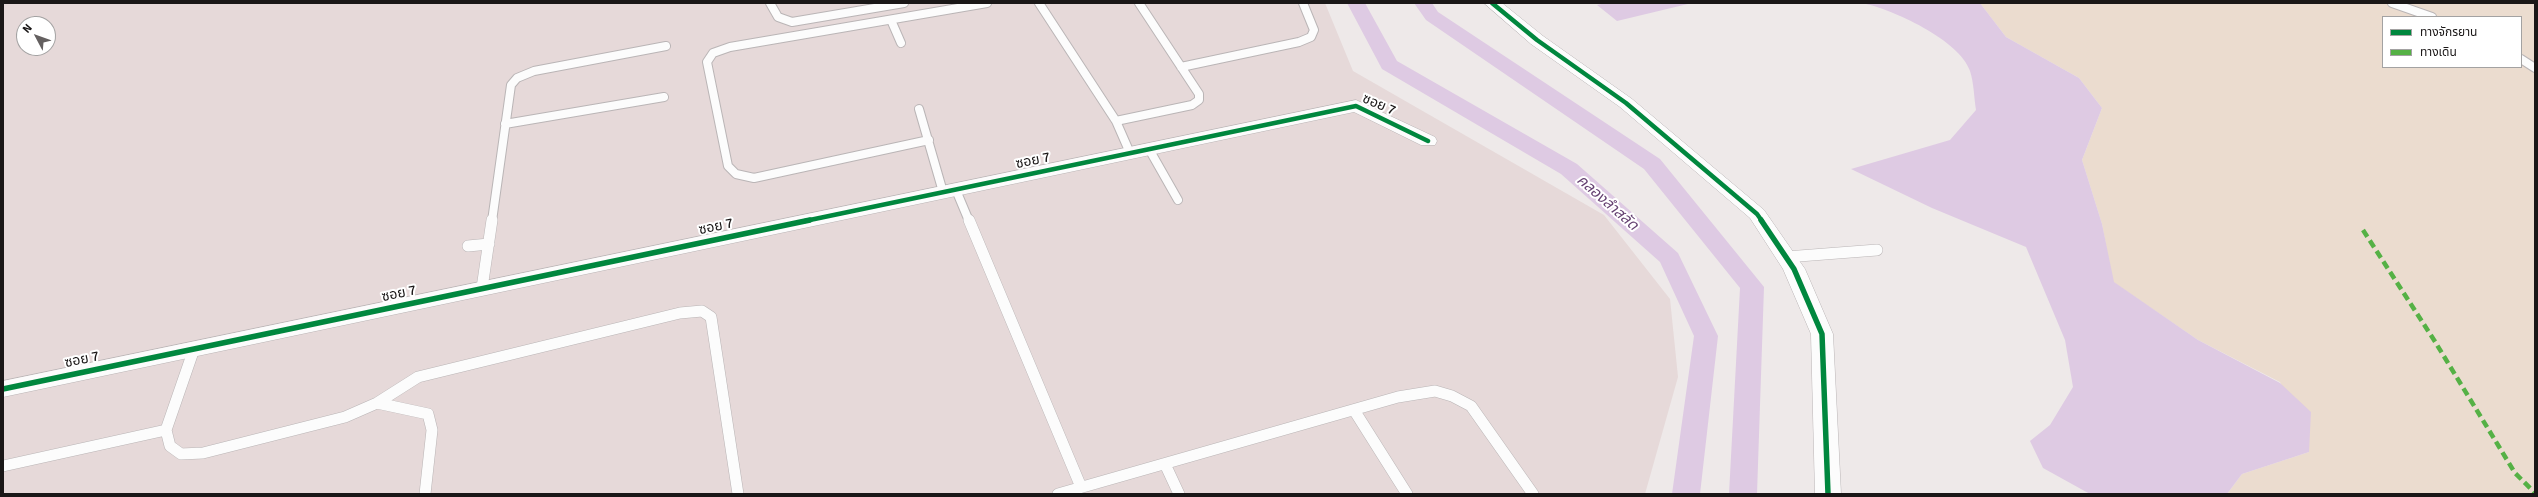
<!DOCTYPE html>
<meta charset="utf-8">
<style>
body{margin:0}
#map{position:relative;width:2538px;height:497px;overflow:hidden;background:#eee9e9;font-family:Signika,"Noto Sans Thai",sans-serif}
canvas{display:block}
.frame{position:absolute;inset:0;border:4px solid #1a1717;pointer-events:none}
.legend{position:absolute;left:2382px;top:16px;width:140px;height:52px;box-sizing:border-box;background:#fff;border:1px solid #a3a2a2;margin:0;padding:5px 7px;list-style:none;font-size:12px;color:#1a1717}
.legend li{display:flex;align-items:center;gap:8px;height:20px}
.legend b{width:20px;border:1px solid #a3a2a2}
.north{position:absolute;left:16px;top:16px;width:40px;height:40px;box-sizing:border-box;background:#fff;border:1px solid #a3a2a2;border-radius:50%;rotate:311deg;font-size:11px;font-weight:700;line-height:16px;text-align:center;color:#1a1717}
.north::after{content:'';display:block;margin:auto;width:14px;height:18px;background:#646060;clip-path:polygon(50% 0,100% 100%,50% 72%,0 100%)}
</style>
<div id="map">
<canvas width="2538" height="497"></canvas>
<div class="frame"></div>
<ul class="legend">
<li><b style="height:5px;background:#00873e"></b>ทางจักรยาน</li>
<li><b style="height:5px;background:#55b145"></b>ทางเดิน</li>
</ul>
<div class="north">N</div>
</div>
<script>
const c = document.querySelector('canvas').getContext('2d');
c.lineJoin = 'round';
function fillPath(path, color) { c.fillStyle = color; c.fill(path, 'evenodd'); }
function strokePath(path, color, width, dash) { c.strokeStyle = color; c.lineWidth = width; c.lineCap = dash ? 'butt' : 'round'; c.setLineDash(dash || []); c.stroke(path); }
function label(font, color, halo, rows, align = 'center') {
  c.font = font + ' Signika,"Noto Sans Thai",sans-serif'; c.lineWidth = 4; c.setLineDash([]); c.textBaseline = 'middle'; c.strokeStyle = halo; c.fillStyle = color; for (const [text, x, y, turn = 0] of rows) {
    c.save(); c.translate(x, y); c.rotate((+turn || 0) * Math.PI / 180); c.textAlign = isNaN(turn) ? turn : align; if (halo) c.strokeText(text, 0, 0); c.fillText(text, 0, 0); c.restore();
  }
}
const built = new Path2D(`
 M3 3H1325L1353 71 1604 215 1670 299 1678 377 1645 494H3ZM24 24H48V48H24Z`);
const green = new Path2D(`
 M1980 3H2535V494H2227L2242 474 2309 452 2280 382 2198 340 2113 282 2102 224 2082 160 2102 108 2079 78 2006 37ZM2383 17H2521V67H2383Z`);
const water = new Path2D(`
 M1606 3H1692L1617 21 1597 5Z
 M1862 3H1980L2006 37 2079 78 2102 108 2082 160 2102 224 2114 282 2198 340 2280 383 2311 412 2309 452 2242 474 2227 494H2090L2043 468 2030 441 2050 425 2073 387 2065 340 2026 247 1932 208 1851 169 1950 140 1976 110C1974 98 1974 83 1970 71 1960 40 1892 9 1862 3Z`);
const canal = new Path2D(`
 M1347 3H1365L1397 61 1577 164 1678 253 1718 336 1700 494H1672L1694 336 1660 262 1561 174 1382 69Z
 M1414 3H1432L1438 12 1660 159 1760 282 1764 287 1757 494H1729L1740 288 1644 169 1426 20Z`);
const serviceFar1 = new Path2D(`
 M770 3 778 17 792 22 904 3
 M1039 3 1116 121 1130 153
 M2392 3 2432 17
 M891 20 901 43
 M2521 59 2535 68
 M1181 67 1299 42 1311 37 1314 30 1303 3
 M919 109 943 192
 M1116 121 1192 105 1199 100V94L1139 3
 M505 124 664 97
 M929 140 754 178 736 174 728 166 707 62 713 53 730 47 987 3
 M1149 149 1178 200
 M956 190 969 221
 M492 221 511 85 517 78 534 71 666 46`);
const service = new Path2D(`
 M969 220 1081 487
 M468 246 489 244
 M1786 257 1877 250
 M482 288 492 220
 M194 349 166 430 170 446 181 454 203 453 345 417 377 403 418 377 680 313 702 311 711 317 738 494
 M377 403 428 414 432 430 425 494
 M1354 410 1407 494
 M1165 464 1179 494
 M3 466 166 430
 M1058 494 1398 397 1435 391 1452 396 1471 406 1533 494`);
const minor = new Path2D(`
 M1484 3H1502L1543 36 1632 99 1764 210 1805 269 1833 334 1841 494H1815L1811 334 1783 269 1750 218 1620 107 1531 44Z
 M1356 100 1435 137 1437 141 1435 145H1421L1354 112 3 397V381Z`);
const quiet = new Path2D(`
 M2363 230 2434 340 2515 473 2535 493`);
const cyclewayFar1 = new Path2D(`
 M1492 3 1537 40 1626 103 1757 214 1762 221
 M805 221 1356 106 1428 141`);
const cycleway = new Path2D(`
 M1761 220 1794 269 1822 334 1828 494
 M3 389 810 220`);
const streetNames = [
 ["ซอย 7",1379,105,23],
 ["ซอย 7",1033,161,-12],
 ["ซอย 7",716,227,-12],
 ["ซอย 7",399,294,-12],
 ["ซอย 7",82,360,-12]
];
const waterNames = [
 ["คลองลำสลัด",1607,203,41]
];
fillPath(built, '#e6d9d9');
fillPath(green, '#ebdccf');
fillPath(water, '#decae3');
fillPath(canal, '#decae3');
strokePath(serviceFar1, '#bab5b6', 10);
strokePath(service, '#bab5b6', 12);
strokePath(minor, '#bab5b6', 1);
strokePath(serviceFar1, '#fcfcfc', 8);
strokePath(service, '#fcfcfc', 11);
fillPath(minor, '#fcfcfc');
strokePath(quiet, '#55b145', 4.5, [8, 4.5]);
strokePath(cyclewayFar1, '#00873e', 4.5);
strokePath(cycleway, '#00873e', 5.5);
label('14px', '#1a1717', '#fff', streetNames);
label('italic 15px', '#654171', '#fff', waterNames);
</script>
